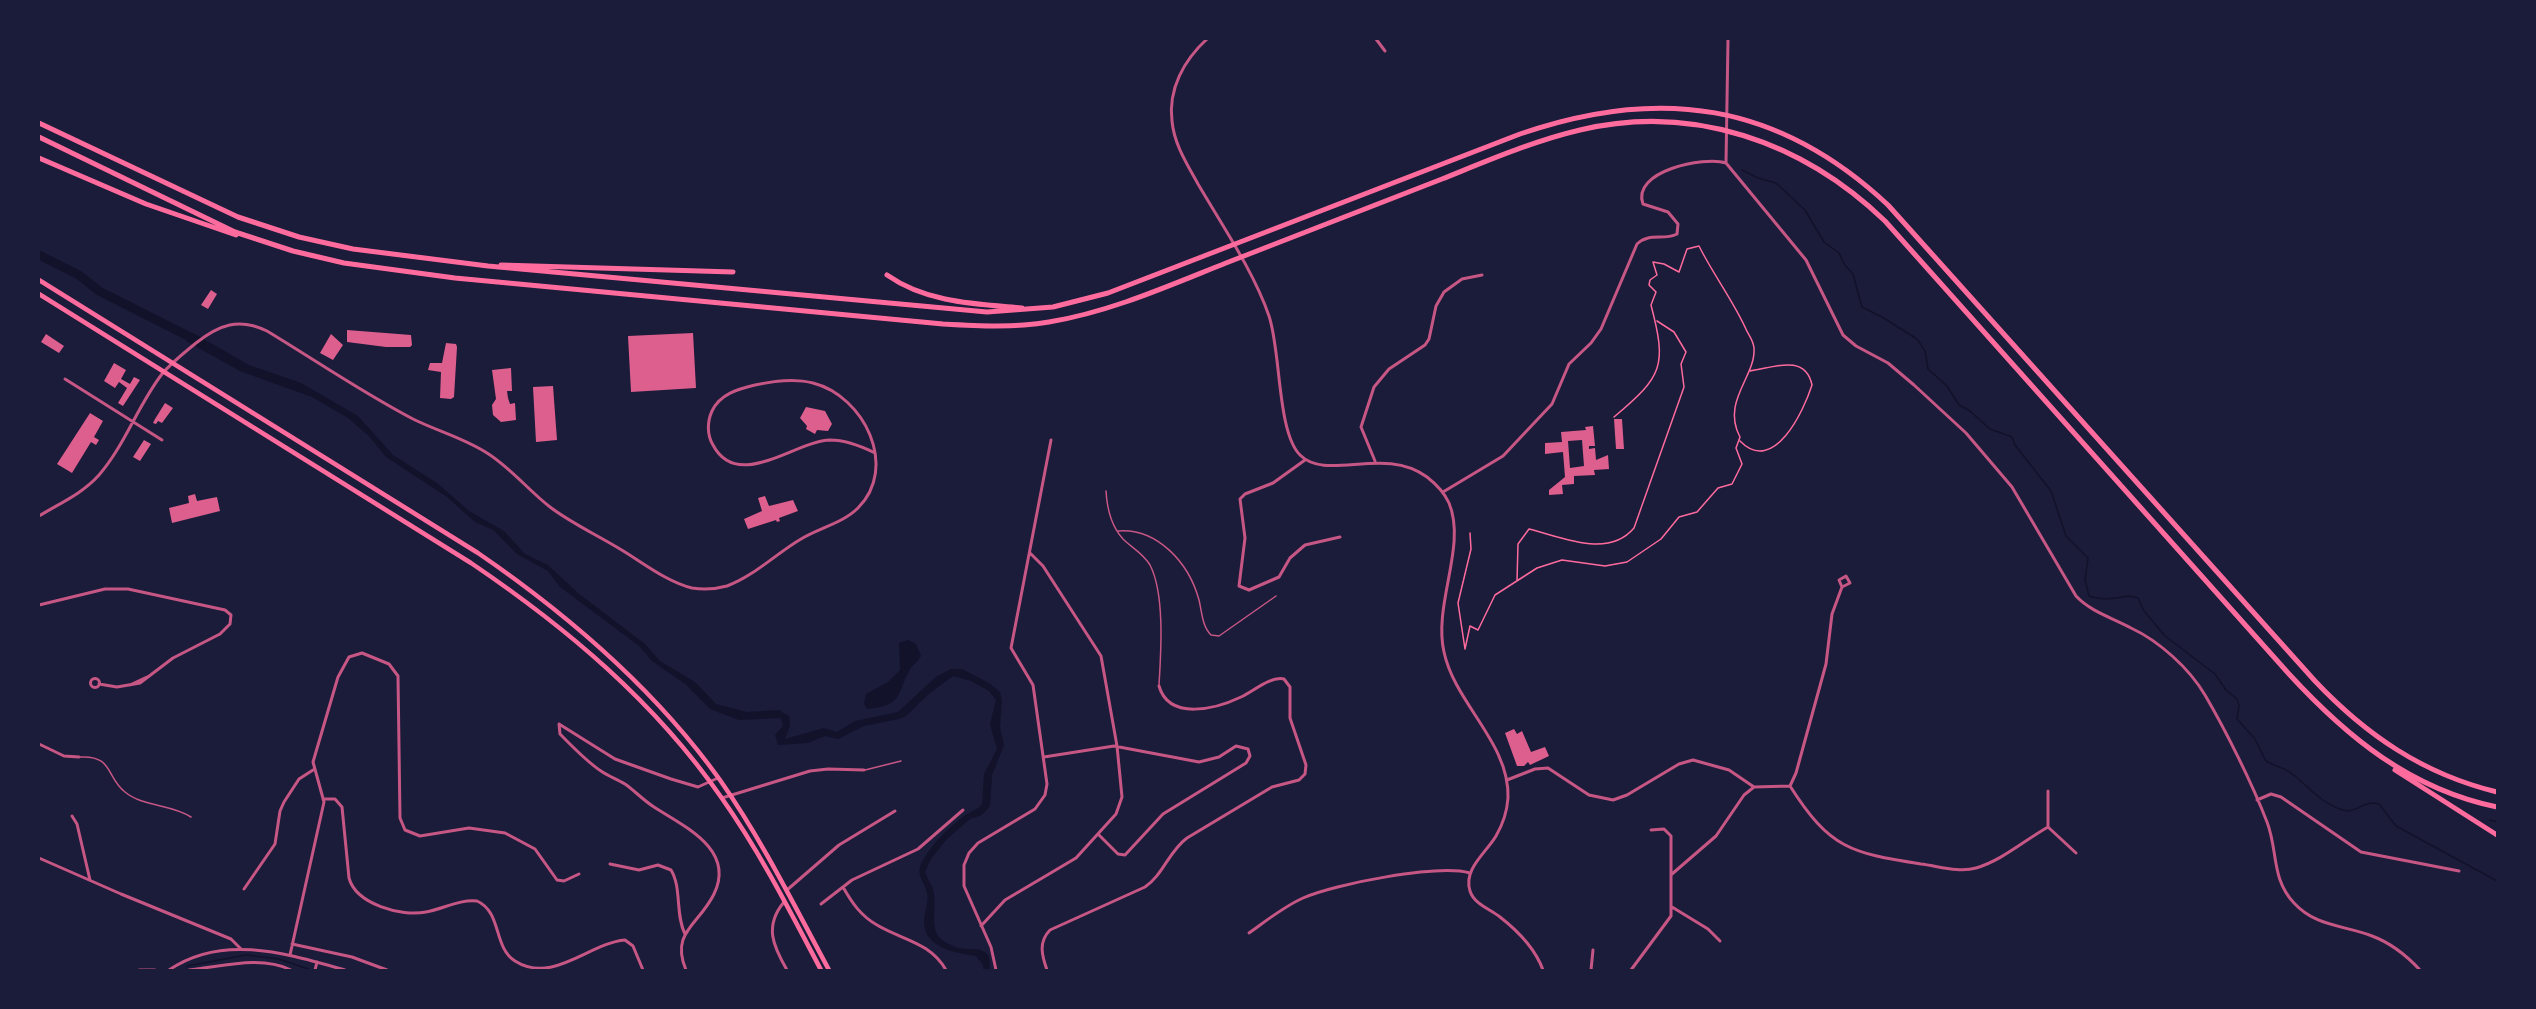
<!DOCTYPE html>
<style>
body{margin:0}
#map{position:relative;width:2536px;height:1009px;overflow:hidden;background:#1b1b3a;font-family:Mulish,sans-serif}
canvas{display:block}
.frame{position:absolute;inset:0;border:40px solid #1b1b3a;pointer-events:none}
</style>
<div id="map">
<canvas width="2536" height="1009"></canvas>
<div class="frame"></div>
</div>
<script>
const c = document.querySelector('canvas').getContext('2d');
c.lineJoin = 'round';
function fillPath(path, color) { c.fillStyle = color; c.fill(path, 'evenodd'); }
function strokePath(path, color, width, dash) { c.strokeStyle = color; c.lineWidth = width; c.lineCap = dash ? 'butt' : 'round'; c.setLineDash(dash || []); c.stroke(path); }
const water = new Path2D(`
 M193 333 249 365 301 383 358 416 393 455 437 483 469 511 504 531 525 554 548 565 578 593 645 644 660 661 695 682 716 704 747 712 779 710 789 716 790 725 785 739 824 728 837 732 855 721 898 712 937 676 951 669H962L989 683 1000 692 1002 701 1000 728 1004 745 992 775 990 806 982 815 970 819 946 840 931 859 925 872C928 880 933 886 934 894 937 919 924 938 959 948 971 951 980 945 989 956L990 970H983V965L976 956C956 953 923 948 924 920 925 910 929 902 927 892 924 881 915 874 922 862 931 845 947 829 963 817 969 812 976 811 982 804L984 774 997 749 990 724 996 700 989 691 971 681 953 676 930 693 906 716 899 719 864 726 838 739 825 736 808 743 778 745 775 735 783 726 781 718 739 720 710 709 685 684 652 661 639 646 560 587 548 571 517 554 493 530 475 522 447 497 386 457 369 436 348 418 312 397 240 371 186 341Z
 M908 640 916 644 921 656C918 662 912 665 909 671 896 696 903 705 867 709L864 704 866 694 888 682 900 670 899 643Z`);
const stream = new Path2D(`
 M1742 170 1758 178 1776 183 1805 210 1824 242 1839 253 1844 264 1853 274 1862 307 1882 317 1917 339 1925 351 1928 369 1947 386 1959 405 1970 411 1990 429 2012 437 2015 445 2051 491 2066 536 2088 558 2085 580 2089 596C2111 604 2125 592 2138 598L2144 611 2165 636 2215 674 2226 690 2237 699 2239 706 2237 719 2255 739 2266 761C2274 766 2283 767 2291 773 2307 785 2320 802 2340 809 2356 816 2363 799 2379 804L2396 826 2497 881
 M2490 820 2497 822
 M187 966 246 955 279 959 311 970`);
const river = new Path2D(`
 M39 255 79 275 99 291 200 342`);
const building = new Path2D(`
 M211 290 217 294 208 309 201 305Z
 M347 330 411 335 412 345 410 347H386L347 342Z
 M693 333 696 388 631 392 628 336Z
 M46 334 64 346 59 353 41 342Z
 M331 334 343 345 333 360 320 353Z
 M446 343 456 344 457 347 454 397 451 399 440 398 441 372 428 370 430 363H442Z
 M114 363 126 370 121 379 130 384 134 377 140 380 123 406 118 403 127 388 119 382 115 388 104 381Z
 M511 368 512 391H507L508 398 510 404 515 403 516 420 501 422 493 415 492 405 496 399 492 370Z
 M553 386 557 440 536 442 533 387Z
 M165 403 173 408 162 423 158 421 156 424 153 423 155 419Z
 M806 407 825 411 832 424 828 431 817 430 815 434 806 429 807 426 800 418Z
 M90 413 103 421 94 437 99 440 96 445 91 442 72 473 57 464Z
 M1614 419H1622L1624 449H1616Z
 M1593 426 1595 446H1589V449L1595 448 1596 460 1608 455 1609 469 1594 470 1595 475 1574 476V484L1562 485 1563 494 1549 495V490L1565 477 1563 452 1545 454V443L1562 442 1561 432 1586 430 1585 427ZM1582 440 1584 466 1570 468 1568 441Z
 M144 440 151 444 140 461 133 457Z
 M195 494 197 501 217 497 220 511 172 523 169 508 189 503 188 496Z
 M765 496 769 506 793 500 798 511 779 518 780 521 777 522 776 520 748 529 744 519 762 511 758 498Z
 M1514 729 1517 734 1522 731 1531 752 1545 747 1549 756 1530 765 1528 762 1524 766H1517L1505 733Z`);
const path = new Path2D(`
 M1740 441C1774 476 1804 410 1812 385 1805 352 1770 369 1749 371
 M1470 533 1471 549 1458 603 1465 649 1470 626 1478 630 1495 595 1537 568 1562 560 1605 566 1627 562 1661 539 1679 517 1697 512 1718 488 1732 484 1742 464 1736 448 1740 437C1721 401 1756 377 1754 348 1753 339 1748 335 1745 327 1732 299 1713 274 1699 246L1687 249 1679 272 1664 264 1653 262 1657 275 1650 280 1649 285 1656 292 1651 305C1667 366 1663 376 1614 417
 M1517 581 1518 544 1529 529C1562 537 1608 559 1634 528L1684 387 1681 364 1686 352 1674 332 1657 321`);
const service = new Path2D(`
 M1106 491C1107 508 1111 526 1123 539 1132 548 1143 553 1150 565 1165 594 1161 652 1159 685
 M1117 531C1157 527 1189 563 1199 600 1202 612 1202 626 1211 635L1219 636 1276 596
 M80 757C113 755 106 777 125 792 143 807 171 804 191 817
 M865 770 901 761`);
const minor = new Path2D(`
 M1376 39 1385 51
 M1726 163 1728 39
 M65 379 162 440
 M1305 460 1273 483 1245 494 1240 499 1245 538 1239 586 1249 590 1279 577 1290 558 1305 545 1340 537
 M1375 461 1361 427 1374 387 1389 369 1425 345 1429 339 1436 306 1444 292 1462 279 1482 275
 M1443 492 1503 456 1552 404 1569 364 1591 343 1601 329 1637 244C1650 232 1663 241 1677 234L1678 224 1668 212 1643 204C1631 171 1704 156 1726 163L1806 260 1843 335 1856 346 1888 363 1914 385 1966 433 2012 487 2076 596C2091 612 2113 618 2131 628 2159 641 2189 668 2205 695 2226 731 2252 783 2267 822 2278 850 2271 879 2294 903 2316 927 2344 925 2372 936 2391 943 2407 956 2420 970
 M39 516C60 503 82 494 99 475 125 445 138 405 162 374 172 362 184 353 196 343 219 325 239 317 267 331 315 360 363 393 413 419 437 431 464 438 487 453 511 468 528 490 550 507 571 523 597 535 620 549 642 562 667 582 692 588 704 590 716 589 727 586 754 576 777 553 801 539 819 528 843 523 858 508 899 467 864 396 813 383 794 378 774 381 755 385 738 389 720 394 712 411 707 422 707 435 713 445 738 492 795 441 830 440 846 440 861 446 875 453
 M39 605 105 589H128L225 610 231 615 230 624 220 634 173 658 140 683 117 687 99 684
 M90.5 683a4.5 4.5 0 1 1 9 0a4.5 4.5 0 1 1-9 0Z
 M130 685 147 677
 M559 724 560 734C572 746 586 761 601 771 608 776 617 779 625 784 635 791 643 800 654 807 683 826 736 849 714 894 699 925 670 932 686 970
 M559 724 615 759 671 779 698 787 718 778
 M39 744 64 756 79 757
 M1044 757 1114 746 1199 762 1219 757 1236 746 1248 749 1250 756 1246 763 1163 814 1125 855 1118 854 1098 834
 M1507 780 1535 769 1548 768 1589 795 1613 800 1627 795 1679 764 1693 760 1729 770 1754 787 1790 786
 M1790 786C1830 849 1851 853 1921 864 1938 866 1959 873 1976 868 2001 861 2025 840 2048 827
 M1790 786 1796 773 1826 664 1832 614 1842 587 1839 580 1846 576 1850 583 1842 587
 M2048 791V827L2076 853
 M722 798 810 771 828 769 864 770
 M324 799H335L342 807 349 878C356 904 401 917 426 912 443 909 460 899 477 901 502 912 493 947 515 961 553 985 589 943 625 940L633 946 643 970
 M2257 800 2271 794 2281 797 2361 852 2459 871
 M72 816 77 824 90 880
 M39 858 121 894 231 939 241 949
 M610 864 639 870 658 865 671 870C682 888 675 914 685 934
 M1672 874 1716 836 1744 795 1754 787
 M843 887C852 903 861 916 877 925 902 940 930 942 946 970
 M244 889 275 844 280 811 284 802 299 779 313 770
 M787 890 839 845 895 811
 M784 902C764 926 773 946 787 970
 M821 904 852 880 918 849 963 810
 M1672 907 1708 929 1720 941
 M981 926 1005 900 1076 858 1116 814 1122 797 1117 746 1101 656 1043 566 1030 553
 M1249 933C1266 921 1283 907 1303 898 1334 884 1438 864 1470 873
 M292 944 352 957 387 970
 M290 955 324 802 313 762 338 677 349 657 362 653 389 664 398 676 400 818 405 830 420 836 469 828 505 833 535 849 557 880 564 881 579 874
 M139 970H155
 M189 970C221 967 260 955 291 970
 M315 970 317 962
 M996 970 991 947 964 886V865L969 853 978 843 1035 809 1045 795 1047 784 1033 685 1011 648 1051 440
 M1047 970C1042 956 1038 942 1050 930L1145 887C1163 875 1169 851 1187 838L1272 787 1299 780 1305 774 1306 765 1290 718V687L1284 679C1270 676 1254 691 1241 697 1216 709 1169 721 1159 686
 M1591 970 1593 950
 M1631 970 1671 916V836L1664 829 1651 830`);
const tertiary = new Path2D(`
 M1207 39C1184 60 1168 89 1172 121 1174 144 1187 164 1198 184 1222 225 1254 272 1269 316 1281 351 1277 432 1300 455 1327 482 1384 445 1427 477 1436 484 1444 492 1449 503 1467 546 1433 604 1444 652 1455 704 1510 743 1508 798 1507 812 1503 824 1496 836 1486 853 1463 869 1470 891 1474 904 1490 909 1500 917 1518 931 1535 948 1543 970
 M169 970C223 933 288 954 345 970`);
const primary = new Path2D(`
 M39 280 478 553C570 616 655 689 720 780 762 840 794 905 829 970
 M39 294 471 563C567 628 654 701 721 797 760 852 790 911 821 970`);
const motorway = new Path2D(`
 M39 123 238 217 299 237 353 249 488 266 987 312 1053 307 1108 293 1520 134C1659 86 1778 102 1888 205L2315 681C2366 735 2423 774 2497 792
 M39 137 235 232 293 251 344 263 455 278 943 324C978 326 1014 328 1049 322 1110 312 1168 286 1226 263 1298 235 1370 207 1442 179 1487 161 1533 141 1580 130 1693 103 1803 142 1885 221L2289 674C2347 737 2410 789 2497 807
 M39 158 146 204 236 235
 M501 265 733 272
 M887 275C927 303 976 304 1022 308
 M2395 770 2497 835`);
fillPath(water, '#12122b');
strokePath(stream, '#12122b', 1.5);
strokePath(river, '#12122b', 9);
fillPath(building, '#dd5f8e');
strokePath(path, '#ff6b9d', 1.5);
strokePath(service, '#c65784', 1.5);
strokePath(minor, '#c65784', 3);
strokePath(tertiary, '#c65784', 3);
strokePath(primary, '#ff6b9d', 4.5);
strokePath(motorway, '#ff6b9d', 5);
</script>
